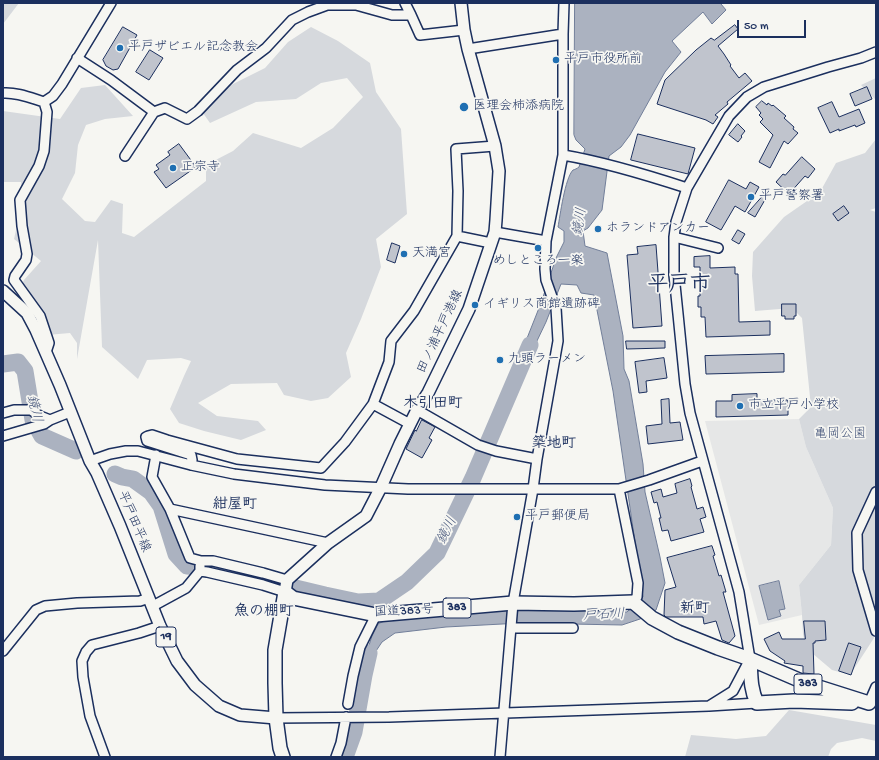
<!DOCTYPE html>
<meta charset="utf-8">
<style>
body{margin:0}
#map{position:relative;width:879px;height:760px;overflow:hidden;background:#f6f6f2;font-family:"Gochi Hand",sans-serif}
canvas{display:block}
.frame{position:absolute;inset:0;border:4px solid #1b2f5e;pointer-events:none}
.scale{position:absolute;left:737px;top:20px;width:69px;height:18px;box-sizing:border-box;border:2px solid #1b2f5e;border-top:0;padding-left:5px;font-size:12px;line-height:14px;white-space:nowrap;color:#1b2f5e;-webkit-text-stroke:3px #f6f6f2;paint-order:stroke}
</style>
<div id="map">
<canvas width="879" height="760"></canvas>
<div class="frame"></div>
<div class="scale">50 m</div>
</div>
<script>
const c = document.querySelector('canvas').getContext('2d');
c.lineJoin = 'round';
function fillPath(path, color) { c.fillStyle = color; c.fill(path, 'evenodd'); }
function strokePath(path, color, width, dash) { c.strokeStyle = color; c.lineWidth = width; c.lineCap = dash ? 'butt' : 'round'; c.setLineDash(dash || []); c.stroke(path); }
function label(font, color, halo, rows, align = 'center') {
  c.font = font + ' "Gochi Hand","Klee One",sans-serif'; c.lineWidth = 3.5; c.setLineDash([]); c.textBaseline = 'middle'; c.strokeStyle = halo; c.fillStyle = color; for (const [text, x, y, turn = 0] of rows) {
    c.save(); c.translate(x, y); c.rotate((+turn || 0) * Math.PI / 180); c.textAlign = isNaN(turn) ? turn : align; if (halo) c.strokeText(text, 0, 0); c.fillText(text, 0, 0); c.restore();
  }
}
const built = new Path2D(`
 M799 419 806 447 833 508 831 545 799 585 802 615 759 625 705 421Z`);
const green = new Path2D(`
 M3 3H19L3 24Z
 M311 27 338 41 370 63 376 92 401 129 407 214 376 239 381 267 361 319 346 353 351 377 328 398 311 401 284 395 277 383 231 384 198 403 217 416 258 421 266 430 241 440 204 431 179 423 170 409 184 376 191 361 181 358 147 360 138 379 102 347 98 240 77 359V343L70 333 47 335 31 320 17 295 24 280 41 261 14 239 23 199 21 182H3V111L60 119 81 88 105 85 133 116 105 119 86 125 78 145 75 173 62 199 85 221 95 222 111 200 123 204 122 233 134 237 206 181V165L233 151 253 133 301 148 333 128 363 97 347 78 321 83 296 99 256 102 210 123 203 113 210 100 233 84 265 68 288 42Z
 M876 78V100L861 85Z
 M876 139V208L870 210 876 212V484L854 532 855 571 874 638 850 675 832 670 806 648 803 634 802 615 799 585 831 545 833 508 806 447 799 419 811 407 802 318 792 308 755 311 752 276 753 252 784 217 820 192 836 163 865 153Z
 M876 503V610C868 585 857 559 863 533Z
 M789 710 876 725V741L862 738 837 743 831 749 828 757H685L691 735 736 739 766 736Z`);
const water = new Path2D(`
 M575 3H722L721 4 726 10 712 24 703 12 672 41 681 52 665 72 630 135 621 147 609 156 602 210 588 228 583 231 585 246 607 253 623 336 624 369 629 381 643 464 645 492 660 557 665 583 656 610 640 619 622 625 521 623 446 627 395 633 382 642 376 651 367 677 360 673 372 636 378 624 386 620 500 608 627 612 643 597 613 391 594 295 581 293 577 285 561 284 546 322 525 366H516L541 303 556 258 564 242V231L558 227C560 216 565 178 573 170 574 170 578 168 579 167L585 149 576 140 574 135Z
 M779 581 785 609 779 610 781 616 768 620 759 586Z`);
const river = new Path2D(`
 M3 364 18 362 25 371 33 420 42 436 76 451
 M115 474 122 477 133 479 151 492 161 506 176 554 187 566 212 568 325 595 358 602 379 601 407 582 437 553 473 478 530 345
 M345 757 354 732 364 675 369 653`);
const building = new Path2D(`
 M735 25 738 29 718 46 724 54 731 65 730 66 739 78 745 73 752 81 727 102 728 104 715 115 718 117 713 124 706 120 657 104 665 80 696 50 711 38 714 40Z
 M123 27 137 35 118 69 113 70 106 66 103 60Z
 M150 50 163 58 149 80 136 72Z
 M867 87 872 99 855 106 850 94Z
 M762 101 767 105 768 103 772 106 773 105 786 116 784 118 794 127 793 129 798 133 788 144 784 141 770 168 759 162 773 135 760 122 763 119 759 115 761 113 756 107Z
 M832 102 839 117 859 109 865 123 856 127 855 125 839 131V129L830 133 818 108Z
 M738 124 745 131 741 136 742 137 738 142 729 135Z
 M638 134 695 148 688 174 631 160Z
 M179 144 196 167 166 188 154 172 159 169 156 165 170 155 168 152Z
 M802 157 815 169 808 178 805 176 789 194 776 182 783 174 785 175Z
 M729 180 746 189 750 182 759 187 745 212 735 206 721 230 706 222Z
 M763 196 766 198 755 217 748 213Z
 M844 206 849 213 838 221 833 214Z
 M738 230 745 234 739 244 732 240Z
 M392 243 400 246 395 263 387 260Z
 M656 245 662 326 633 328 627 255 638 254 637 247Z
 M710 256V268L735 267V274H738L739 322 770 321V335L706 337 705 317H701V307H698V296H700V267H694V257Z
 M782 304H796V316H794V319H785V316H782Z
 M626 341H665V348L627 349Z
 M784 354V372L706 374 705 356Z
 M664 358 667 378 646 381 647 392 639 393 635 362Z
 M757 394V400H788V415L716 417V401H732V395Z
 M669 399 670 423 680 422 683 440 648 444 646 426 662 424 661 400Z
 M422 420 435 427 429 438 432 440 422 458 406 449 415 430 416 431Z
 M690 479 692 486 691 487 697 509 703 507 706 517 700 519 704 532 671 541 668 530 662 531 659 518H661L657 502 654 503 651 492 661 489 663 497 677 493 675 484Z
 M712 546 715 555 713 556 719 576 721 575 726 592H723L735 636 729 643 722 640 716 621 704 624 703 617H666L664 615 665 590 676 587 667 558Z
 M804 621H825L826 640 815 641V643H813L814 674 803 673V666L784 663 785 661 770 651 764 639 779 632 782 639H805Z
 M849 643 861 647 851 675 839 671Z`);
const minor = new Path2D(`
 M405 3 411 15
 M468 49 563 34
 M77 58 111 80 154 112 125 156
 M3 93C17 92 31 98 44 102L53 96 62 84 111 3
 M44 102 47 112 44 151 39 166 20 200 22 226 27 254 26 260 15 276 14 280 40 316 49 343 46 352
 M154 112 165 108 187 119 198 111 237 70 266 48 292 20 308 12 327 5H356L392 15H411L420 35 464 30
 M563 155C605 162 647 175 687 188
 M495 232 546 241
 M457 236 491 243
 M674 237 718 248
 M373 404 389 362 391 341 414 311 457 236 458 191 456 149 495 146
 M417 410 478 445 496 451 537 459
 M3 413 14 410H31L40 416 50 420 70 412
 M3 436 44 424 50 420
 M156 455 152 477 170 509 190 558 201 561H213L263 573 287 580
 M90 461 110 454 126 451H138L191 465 234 474 275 479 325 485 408 489H619L649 480 702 461
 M191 465 192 460 191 455 147 441 146 437 148 436 152 435 167 440 237 459 321 468 345 442 373 404 410 424
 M619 489 638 583 637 597 633 602
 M876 492 857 533 858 570 876 631
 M170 509 328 543
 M200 571 207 572 263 585 285 592
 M153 606 186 588 200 571V566
 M511 628H573
 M3 651 36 610 45 606 77 603 140 601 149 598
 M869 703 876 687
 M348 704 353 676 360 647 376 615
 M709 706 733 691 750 659 739 592 690 413 685 384 678 314 674 275V237L676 222 687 188 729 116 747 97 764 87 828 67 861 58 876 52
 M276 718 389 717 709 706 757 703
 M105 757 90 716 83 677 82 661 86 652 92 645 139 633 160 626
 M336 757 341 743 346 717
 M500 757 513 603 533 489 537 459 558 341 556 308 546 280 545 269 546 241 563 155V34L564 3`);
const major = new Path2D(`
 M3 291 27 313 36 330 60 385 90 461 97 473 120 526 160 626 177 661 195 685 219 706 240 715 276 718
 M285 592 287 580 328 543 366 516 381 487 400 444 417 410 428 393 469 309 495 232 496 220 499 171 495 146 468 49 464 30 461 3`);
const highway = new Path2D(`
 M750 659C751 675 750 688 757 703L794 701 852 703
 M283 757 280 748 276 718 275 683V650L285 592 293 598 376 615 513 603 574 604 633 602 652 618 678 632 718 648 750 659 806 683 869 703`);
const markers = [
 [120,48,4,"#1f6fb2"],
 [556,60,4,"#1f6fb2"],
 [464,107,5,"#1f6fb2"],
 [173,168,4,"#1f6fb2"],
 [751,197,4,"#1f6fb2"],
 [598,229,4,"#1f6fb2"],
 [538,248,4,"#1f6fb2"],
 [404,254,4,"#1f6fb2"],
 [475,305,4,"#1f6fb2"],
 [500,360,4,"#1f6fb2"],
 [740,406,4,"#1f6fb2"],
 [517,517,4,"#1f6fb2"]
];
const shields = [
 [457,608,28],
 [166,637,20],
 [808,684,28]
];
const shieldNames = [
 ["383",457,608],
 ["19",166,637],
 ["383",808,684]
];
const poiNames = [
 ["平戸ザビエル記念教会",128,48],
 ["平戸市役所前",564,60],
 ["医理会柿添病院",473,107],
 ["正宗寺",181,168],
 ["平戸警察署",759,197],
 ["ホランドアンカー",606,229],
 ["天満宮",412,254],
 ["めしところ一楽",538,262,"center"],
 ["イギリス商館遺跡碑",483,305],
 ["九頭ラーメン",508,360],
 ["市立平戸小学校",748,406],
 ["平戸郵便局",525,517]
];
const streetNames = [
 ["田ノ浦平戸港線",441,332,-65],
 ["平戸田平線",133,522,67],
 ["国道383号",404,612,-3]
];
const parkNames = [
 ["亀岡公園",840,435]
];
const waterNames = [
 ["鏡川",581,222,-80],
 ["鏡川",33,409,77],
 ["鏡川",448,531,-64],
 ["戸石川",604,616,-2]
];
const quarterNames = [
 ["木引田町",433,405],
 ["築地町",554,445],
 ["紺屋町",235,506],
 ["新町",695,610],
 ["魚の棚町",264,613]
];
const townNames = [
 ["平戸市",679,287]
];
fillPath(built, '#e6e7e7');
fillPath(green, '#d6d9dd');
fillPath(water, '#abb2c0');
strokePath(water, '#717e99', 1);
strokePath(river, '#abb2c0', 17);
fillPath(building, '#c0c4cd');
strokePath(building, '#1b2f5e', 1);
strokePath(minor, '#1b2f5e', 12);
strokePath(major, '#1b2f5e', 14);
strokePath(highway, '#1b2f5e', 16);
strokePath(minor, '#f6f6f2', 9);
strokePath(major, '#f6f6f2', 11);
strokePath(highway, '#f6f6f2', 13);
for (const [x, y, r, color] of markers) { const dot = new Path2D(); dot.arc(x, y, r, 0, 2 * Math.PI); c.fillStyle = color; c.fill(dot); strokePath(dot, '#f6f6f2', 1.5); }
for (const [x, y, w] of shields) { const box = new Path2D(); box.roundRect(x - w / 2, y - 10, w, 20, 3); c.fillStyle = '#f6f6f2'; c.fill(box); strokePath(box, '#1b2f5e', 1); }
label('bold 12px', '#1b2f5e', null, shieldNames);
label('13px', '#1b2f5e', '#f6f6f2', poiNames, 'left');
label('13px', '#1b2f5e', '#f6f6f2', streetNames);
label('13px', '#405177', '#f6f6f2', parkNames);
label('italic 14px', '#46567b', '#f6f6f2', waterNames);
label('bold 15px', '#1b2f5e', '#f6f6f2', quarterNames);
label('bold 21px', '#1b2f5e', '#f6f6f2', townNames);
</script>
